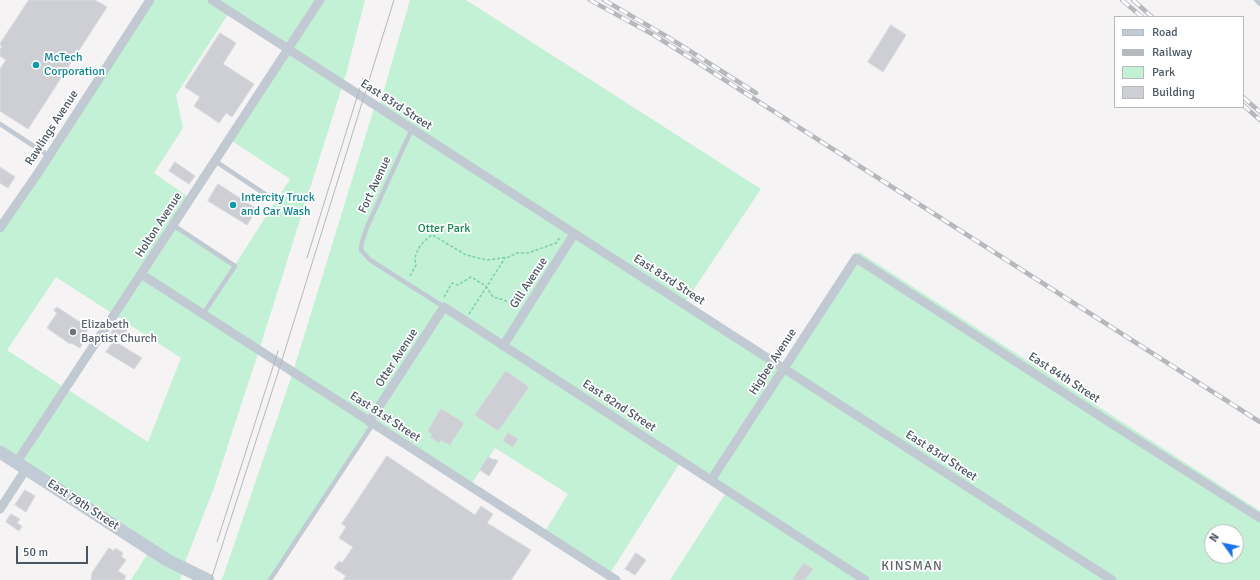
<!DOCTYPE html>
<style>
body{margin:0}
#map{position:relative;width:1260px;height:580px;overflow:hidden;background:#f5f3f3;font-family:Signika,sans-serif}
canvas{display:block}
.legend{position:absolute;left:1114px;top:16px;width:130px;height:92px;box-sizing:border-box;background:#fff;border:1px solid #b7bbc0;margin:0;padding:5px 7px;list-style:none;font-size:12px;color:#4a5661}
.legend li{display:flex;align-items:center;gap:8px;height:20px}
.legend b{width:20px;border:1px solid #b7bbc0}
.north{position:absolute;left:1204px;top:524px;width:40px;height:40px;box-sizing:border-box;background:#fff;border:1px solid #b7bbc0;border-radius:50%;rotate:303deg;font-size:11px;font-weight:700;line-height:16px;text-align:center;color:#4a5661}
.north::after{content:'';display:block;margin:auto;width:14px;height:18px;background:#1a73e8;clip-path:polygon(50% 0,100% 100%,50% 72%,0 100%)}
.scale{position:absolute;left:16px;top:546px;width:72px;height:18px;box-sizing:border-box;border:2px solid #4a5661;border-top:0;padding-left:5px;font-size:12px;line-height:14px;white-space:nowrap;color:#4a5661;-webkit-text-stroke:3px #fff;paint-order:stroke}
</style>
<div id="map">
<canvas width="1260" height="580"></canvas>
<ul class="legend">
<li><b style="height:5px;background:#c1cbd6"></b>Road</li>
<li><b style="height:5px;background:#b5b8bd"></b>Railway</li>
<li><b style="height:11px;background:#c3f1d5"></b>Park</li>
<li><b style="height:11px;background:#cdcfd5"></b>Building</li>
</ul>
<div class="north">N</div>
<div class="scale">50 m</div>
</div>
<script>
const c = document.querySelector('canvas').getContext('2d');
c.lineJoin = 'round';
function fillPath(path, color) { c.fillStyle = color; c.fill(path, 'evenodd'); }
function strokePath(path, color, width, dash) { c.strokeStyle = color; c.lineWidth = width; c.lineCap = dash ? 'butt' : 'round'; c.setLineDash(dash || []); c.stroke(path); }
function label(font, color, halo, rows, align = 'center') {
  c.font = font + ' Signika,sans-serif'; c.lineWidth = 3.5; c.setLineDash([]); c.textBaseline = 'middle'; c.strokeStyle = halo; c.fillStyle = color; for (const [text, x, y, turn = 0] of rows) {
    c.save(); c.translate(x, y); c.rotate((+turn || 0) * Math.PI / 180); c.textAlign = isNaN(turn) ? turn : align; if (halo) c.strokeText(text, 0, 0); c.fillText(text, 0, 0); c.restore();
  }
}
const green = new Path2D(`
 M150 0H365L346 74 261 344 214 488 187 557 180 580H131L150 550 0 452V220L4 222ZM230 11 287 49 229 139 290 179 235 265 173 225 190 198 154 173 183 128 176 95ZM56 277 181 358 148 442 7 350Z
 M410 0H466L761 189 684 304 783 368 859 252 1260 511V580H670L727 491 681 461 609 575 544 533 568 494 495 448 470 486 373 424 270 580H221L224 574 293 372 375 105 379 107ZM1212 532H1236V556H1212Z`);
const building = new Path2D(`
 M29 0H95L107 7 28 129 0 111V69L6 60 0 56V49L2 47 0 44Z
 M891 25 906 35 883 72 868 62Z
 M220 33 236 43 223 64 254 84 232 117 226 113 219 123 194 106 200 97 185 87Z
 M175 162 195 176 189 184 169 171Z
 M0 167 15 177 8 188 0 183Z
 M218 184 257 209 247 225 208 201Z
 M57 307 89 328 80 342 82 344 80 348 71 343 70 344 47 328 57 313 54 311Z
 M117 324 127 330 121 340 111 333Z
 M114 341 142 358 134 369 106 352Z
 M506 371 529 387 498 431 475 415Z
 M441 409 464 423 450 445 441 440 439 443 430 437 432 434 428 431Z
 M508 433 518 439 513 447 503 441Z
 M387 456 475 515 481 506 493 514 487 523 531 550 511 580H343L346 576 334 568 339 561 342 563 353 547 339 538 346 527 342 524Z
 M488 457 494 460 495 459 498 461 489 476 480 470Z
 M25 490 35 496 26 512 15 505Z
 M11 514 20 519 17 523 22 526 19 531 6 522Z
 M109 548 114 551 115 548 123 553 121 556 126 560 118 571 126 576 124 580H91L92 573Z
 M636 553 646 560 635 575 625 569Z
 M804 563 813 569 805 580H795L793 579Z`);
const path = new Path2D(`
 M410 276 416 265C412 253 423 241 432 235L436 237 466 255 487 260 509 257 517 253H528L556 243 560 237
 M444 297 452 283 458 285 471 277 486 286 493 297 504 300 517 308
 M469 314 505 258`);
const service = new Path2D(`
 M1256 0 1260 4
 M0 124 49 156
 M412 129 367 227 362 242 361 250 370 260 444 307
 M215 161 268 196
 M173 225 235 266 203 314
 M270 580 373 424`);
const minor = new Path2D(`
 M212 0 1112 580
 M0 228 38 173 150 0
 M141 274 616 580
 M503 346 574 234
 M369 422 444 307 865 580
 M16 463 141 274 320 0
 M711 480 856 258 1109 422 1260 518
 M0 509 26 469`);
const secondary = new Path2D(`
 M0 452 167 560 208 580`);
const tram = new Path2D(`
 M307 258 363 78
 M217 542 278 351
 M211 580 276 379 394 0`);
const rail = new Path2D(`
 M590 0 652 34 684 54 1260 422
 M604 0 671 39 756 93
 M1122 0 1142 17
 M1133 0 1152 17
 M1243 97 1260 112
 M1243 105 1260 120`);
const markers = [
 [36,65,4,"#0f9aa8"],
 [233,205,4,"#0f9aa8"],
 [73,332,4,"#6b7280"]
];
const cultureNames = [
 ["McTech",44,58],
 ["Corporation",44,72],
 ["Intercity Truck",241,198],
 ["and Car Wash",241,212]
];
const streetNames = [
 ["East 83rd Street",396,105,33],
 ["Rawlings Avenue",52,128,-57],
 ["Fort Avenue",375,185,-65],
 ["Holton Avenue",159,225,-57],
 ["East 83rd Street",669,280,33],
 ["Gill Avenue",529,283,-57],
 ["Otter Avenue",397,358,-57],
 ["Higbee Avenue",773,362,-57],
 ["East 84th Street",1064,378,33],
 ["East 82nd Street",619,406,33],
 ["East 81st Street",385,417,33],
 ["East 83rd Street",941,456,33],
 ["East 79th Street",83,505,33]
];
const parkNames = [
 ["Otter Park",444,229]
];
const worshipNames = [
 ["Elizabeth",81,325],
 ["Baptist Church",81,339]
];
const neighbourhoodNames = [
 ["KINSMAN",912,567]
];
fillPath(green, '#c3f1d5');
fillPath(building, '#cdcfd5');
strokePath(building, '#d7d9de', 1);
strokePath(path, '#7ad0a6', 1.5, [3, 2]);
strokePath(service, '#c1cad2', 4.5);
strokePath(minor, '#c1cad2', 9);
strokePath(secondary, '#c1cbd6', 13);
strokePath(tram, '#b5b8bd', 1);
strokePath(rail, '#b5b8bd', 4.5);
strokePath(rail, '#fff', 3, [9]);
for (const [x, y, r, color] of markers) { const dot = new Path2D(); dot.arc(x, y, r, 0, 2 * Math.PI); c.fillStyle = color; c.fill(dot); strokePath(dot, '#fff', 1.5); }
label('12px', '#0d838f', '#fff', cultureNames, 'left');
label('12px', '#4a5661', '#fff', streetNames);
label('12px', '#17864f', '#fff', parkNames);
label('12px', '#5b616d', '#fff', worshipNames, 'left');
c.letterSpacing = '1px';
label('13px', '#5f6368', '#fff', neighbourhoodNames);
c.letterSpacing = '0px';
</script>
